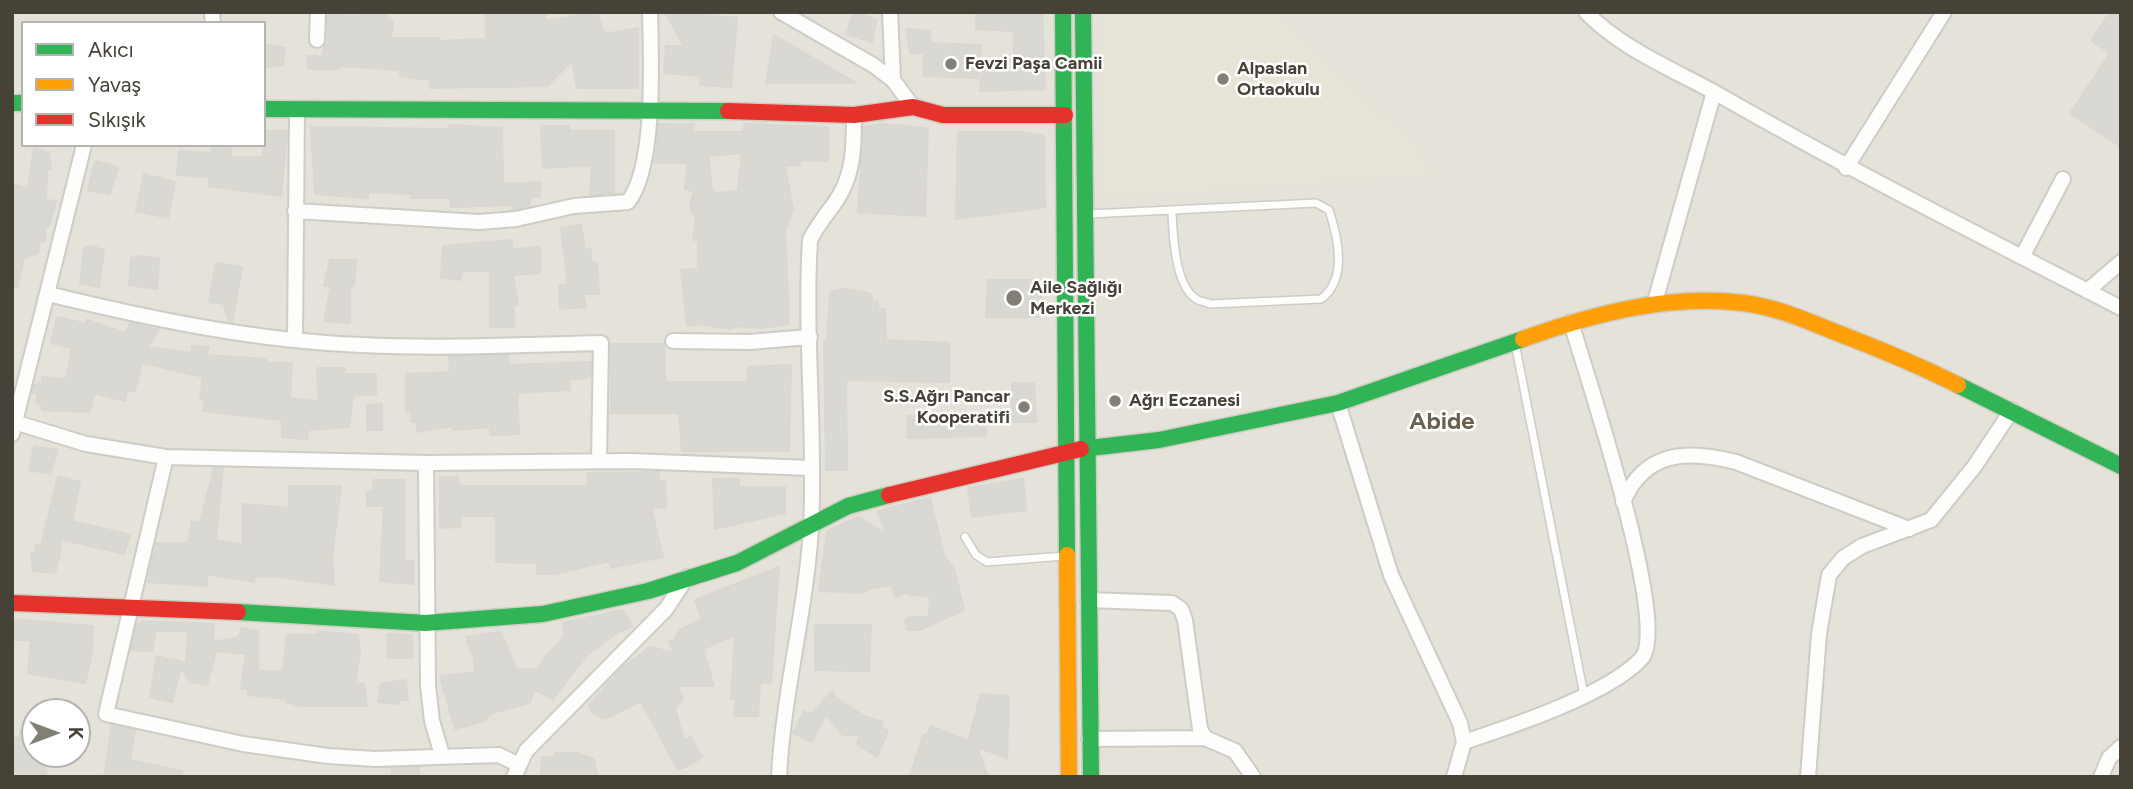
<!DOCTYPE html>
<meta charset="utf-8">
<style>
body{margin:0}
#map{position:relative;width:2133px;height:789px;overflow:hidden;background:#f0f0eb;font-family:Figtree,sans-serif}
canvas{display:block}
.frame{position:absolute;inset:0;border:14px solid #464237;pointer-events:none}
.legend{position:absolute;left:21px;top:21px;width:245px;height:126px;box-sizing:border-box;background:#fff;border:2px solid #b5b3af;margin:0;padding:9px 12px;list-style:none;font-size:21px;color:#464237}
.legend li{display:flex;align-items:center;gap:14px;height:35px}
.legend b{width:35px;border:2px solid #b5b3af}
.north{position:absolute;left:21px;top:698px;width:70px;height:70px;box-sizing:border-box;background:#fff;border:2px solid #b5b3af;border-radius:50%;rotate:90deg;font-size:19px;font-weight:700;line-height:28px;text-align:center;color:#464237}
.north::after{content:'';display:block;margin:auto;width:24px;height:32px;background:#827f76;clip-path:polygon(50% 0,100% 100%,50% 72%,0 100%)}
</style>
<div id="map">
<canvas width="2133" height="789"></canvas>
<div class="frame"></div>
<ul class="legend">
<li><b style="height:9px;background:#30b455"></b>Akıcı</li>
<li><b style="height:9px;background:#ff9f0a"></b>Yavaş</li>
<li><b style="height:9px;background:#e5322d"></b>Sıkışık</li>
</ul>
<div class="north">K</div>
</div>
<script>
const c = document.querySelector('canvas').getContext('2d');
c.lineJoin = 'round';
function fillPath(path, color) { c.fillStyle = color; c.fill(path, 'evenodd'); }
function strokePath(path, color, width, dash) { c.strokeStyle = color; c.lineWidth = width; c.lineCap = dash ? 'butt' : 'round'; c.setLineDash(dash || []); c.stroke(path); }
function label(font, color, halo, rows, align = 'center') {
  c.font = font + ' Figtree,sans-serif'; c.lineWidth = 5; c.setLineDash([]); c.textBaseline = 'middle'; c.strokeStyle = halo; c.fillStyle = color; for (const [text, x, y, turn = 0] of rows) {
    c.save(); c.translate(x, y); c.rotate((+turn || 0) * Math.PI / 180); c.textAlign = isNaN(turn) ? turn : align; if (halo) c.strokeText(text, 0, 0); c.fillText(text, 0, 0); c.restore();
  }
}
const residential = new Path2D(`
 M12 12H2121V777H12ZM23 23H264V145H23ZM35 712H77V754H35Z`);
const education = new Path2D(`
 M1102 12H1272L1416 146 1432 175 1102 198Z`);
const building = new Path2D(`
 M328 12 355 17V12H387V20L393 21 391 38H439V41L486 39V12H545L546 21 597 12 604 34 638 28V88H577L572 61 547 86 430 88V80L400 76V70L338 66V69H308L307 56H323Z
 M665 12 737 18 731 87 700 85 701 76 664 73 666 46H684Z
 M854 12 877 20 872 42 846 34Z
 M976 12H1042L1045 89 980 91 982 70 1014 72V31L976 29Z
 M2110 12H2121V147L2070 113 2110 53 2091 41Z
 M906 29 930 31V43L981 45 978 78 923 76 924 53H910Z
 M774 35 856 83H766Z
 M264 44 285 48 283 65 266 67Z
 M659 124H694L693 132H744V124L828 127V161H800V165L785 166 793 210 785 230 789 324 761 328 739 326 729 329 700 324 687 326 681 270 698 269V240H693L696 220 690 206 694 191 685 189 688 163H655ZM742 153 738 191 715 193 712 190 708 156Z
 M883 124 928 128 925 216 858 212 864 127Z
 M449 125 502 128 503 184 540 182V197L530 196V206L512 210V205L451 207 450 198H411V194L368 192V198L315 194 311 127 449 129Z
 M541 126H569V131H614V193L590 195 592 165 543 168Z
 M264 131H287L281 196 209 186V177L177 175 179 151 211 153 212 145H231V157H263Z
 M958 132H1021L1044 136 1045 207 956 219Z
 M34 147 49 153 51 169H47L46 200 56 201 49 226 45 225V242H40L38 253 24 258 17 287H12V184L28 189Z
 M95 161 118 167 110 194 88 190Z
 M144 174 175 182 168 218 136 211Z
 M581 225 585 250 590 249 592 262 597 264 599 294H583L586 307 560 309 559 286 568 285 561 228Z
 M512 240V249L540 247V273L513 275 518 305H514V327H490V271H462L460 280 441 278 443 246Z
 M91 246 104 250 99 287 80 283 84 248Z
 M142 256 159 259 157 289 129 285 131 258Z
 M330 260H356L354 286H350V323L324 321 331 286H324Z
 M216 263 242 267 232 322H229L224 304 209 302Z
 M988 280H1042L1040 317H986Z
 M843 289 870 293 873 302H878V309H885L886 340 949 343V382L846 380 847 470H826L824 341H827L830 292Z
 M57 317 86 324 87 320 126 333 130 323 159 330 147 347 191 353 192 346 209 347 207 355 266 359V363H292L290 398 319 401 317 368H345L344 374H376V395L353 394 349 427 308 430 307 439 282 437V420L203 411 205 399H200L203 377 142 363 135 390 127 392 125 401 94 393 90 412 42 410V405L36 403 38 393 32 392 34 385 42 383V377L66 379 72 348 51 343Z
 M611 344H664L665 382H748V367L791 365 789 451H682L679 413H611Z
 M508 355V365L591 362V377L568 380 570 390 517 393 519 434 490 435V427L453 430 452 426 417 432V422H412V411H406V374L450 372 449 356Z
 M1012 383H1034L1036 422H1012Z
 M382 404V430H367V405Z
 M986 414V436L908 438V416Z
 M34 446 58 450 50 474 29 470Z
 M214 468H223L216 540 243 545V504L289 508V486H341L332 558 334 585 282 577H254V582L207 574V586L148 582 156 543H188L192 521 200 523Z
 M659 472V481H665L666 507 651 508 663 557 611 568 609 561 555 574H537V563L496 562V516H460V527L440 528V477H458L459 486H588V473Z
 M58 476 80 482 72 521 130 535 124 554 60 539V554L55 573 33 571 31 554 36 552V545L41 546Z
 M713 479H739V487H785V513L715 529Z
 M1023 479 1026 510 972 517 968 488Z
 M373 480H404V561H413V584L380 581 384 506H367V492H373Z
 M930 498 944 555 954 569 964 610 919 630H908L905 621 910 617H929L930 596 910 595 908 592 896 597 891 585 867 589 864 593 819 591 827 531 858 517 886 534 878 511Z
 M779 567 771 683 760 682 758 716H734L736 699H731L735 635 703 649 714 686H677L683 699 675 708 684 740 691 737 702 757 693 763 678 770 641 701 605 719 594 714 589 706 620 670 650 647 674 653 669 641 674 640 680 630 702 619 695 600Z
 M622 610 633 626 618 632 588 654 553 699 534 689 530 703 491 713 484 721 455 729 440 676 475 672 474 658 466 637 501 632 516 669H538L544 658 565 636 563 623Z
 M12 619 93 626 92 653 85 683 28 673 31 640H12Z
 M143 621 214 624 213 642 239 637 241 628 258 631V671H283L287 635H319V631L358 635 360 650 355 685 364 683 367 706H301L286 702V699L248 695V689H241L246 654 216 651 207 685 190 682 181 667 172 702 150 697 157 656 186 663 188 631H156L152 651 131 650 137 624Z
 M815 625H871L869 671 815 670Z
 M388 634 412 635V658H388Z
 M406 680 408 700H399V704L378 702 381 684Z
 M833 691 834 696 864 716 882 722V728L888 731 877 757 857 744 860 735H843L826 714 812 742 793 733 804 711 811 714Z
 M981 694 1009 696 1007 758 977 747 988 777H910L923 735H927L931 726 968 741Z
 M112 725 135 730 130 760 182 771 181 777H104Z
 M35 729V754H44L47 777H16L12 739 20 737V730Z
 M555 753H577L594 759 598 777H541L542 757H555Z
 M419 767V777H392V768Z`);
const lane = new Path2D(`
 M1089 214 1316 203 1329 210C1338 238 1348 279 1321 299L1210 304C1206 302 1198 301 1195 298 1175 284 1173 235 1172 213
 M1515 343 1584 695
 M965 537 976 555 987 562 1064 556`);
const street = new Path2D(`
 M212 12 213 23
 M781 12 873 65 893 80 913 107
 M890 12 893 80
 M1586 12C1621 49 1677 71 1721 96 1852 171 1987 239 2121 308
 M317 40 318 12
 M1846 168 1944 12
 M295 211 479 222 516 219 574 206 628 202C656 167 651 58 650 12
 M2023 255 2063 179
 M2087 291 2121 262
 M48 294C151 319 256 341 362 345 442 349 522 345 601 343L599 461
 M1654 305 1714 92
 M295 339 297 110
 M673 341 749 342 810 337
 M1338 403 1391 575 1460 723 1464 742 1454 777
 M14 422 86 444 166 457 426 463 632 461 810 468
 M12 434 84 145
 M166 457 106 714 243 744 328 756 375 759 499 755 517 764
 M426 463 428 685 432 721 442 755
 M1623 502C1645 450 1688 450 1736 462L1909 529
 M1088 600 1172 603 1181 609 1185 620 1200 729 1205 738 1235 751 1253 777
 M1089 739 1205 738
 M1464 742C1512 726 1607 695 1641 659 1672 627 1585 372 1571 322
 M514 777 526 751 666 609 687 577
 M779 777C783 693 806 612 811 528 816 433 804 336 810 240 817 226 825 216 834 204 854 177 854 147 854 115
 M1808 777 1819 634 1829 575 1843 558 1862 546 1931 520 1974 467 2012 410
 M2101 777 2109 758 2121 747`);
const fast = new Path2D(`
 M1063 12 1067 555
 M1083 12 1091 777
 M12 103H23
 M264 109 728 111
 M1958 385 2121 466
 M1081 449 1159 440 1338 403 1523 339
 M238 612 425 623 543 614 648 591 737 563 848 506 889 495`);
const slow = new Path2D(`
 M1523 339C1593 314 1668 294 1743 303 1776 307 1805 320 1835 332 1877 348 1918 365 1958 385
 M1067 555 1069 777`);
const jam = new Path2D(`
 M728 111 854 115 913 107 943 115H1065
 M889 495 1081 449
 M12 603 238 612`);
const markers = [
 [951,64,7,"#827f76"],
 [1223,79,7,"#827f76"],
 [1014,298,9,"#827f76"],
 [1115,401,7,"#827f76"],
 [1024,407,7,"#827f76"]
];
const poiNames = [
 ["Fevzi Paşa Camii",965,64],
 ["Alpaslan",1237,69],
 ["Ortaokulu",1237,90],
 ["Aile Sağlığı",1030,288],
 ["Merkezi",1030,309],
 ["S.S.Ağrı Pancar",1010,397,"right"],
 ["Kooperatifi",1010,418,"right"],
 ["Ağrı Eczanesi",1129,401]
];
const districtNames = [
 ["Abide",1442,422]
];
fillPath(residential, '#e4e2d9');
fillPath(education, '#e7e3d7');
fillPath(building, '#dad8d3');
strokePath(building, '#d9d7d1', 2);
strokePath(lane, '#cdccc7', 10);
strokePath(street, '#cdccc7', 18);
strokePath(fast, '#cfcdc2', 19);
strokePath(slow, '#cfcdc2', 19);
strokePath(jam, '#cfcdc2', 19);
strokePath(lane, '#fdfdfc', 7);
strokePath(street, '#fdfdfc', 14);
strokePath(fast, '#30b455', 16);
strokePath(slow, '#ff9f0a', 16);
strokePath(jam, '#e5322d', 16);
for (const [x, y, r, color] of markers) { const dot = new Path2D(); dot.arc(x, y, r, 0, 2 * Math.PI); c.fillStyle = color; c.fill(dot); strokePath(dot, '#fff', 2.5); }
label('bold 18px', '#464237', '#fff', poiNames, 'left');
label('bold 24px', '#69604f', '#fff', districtNames);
</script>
